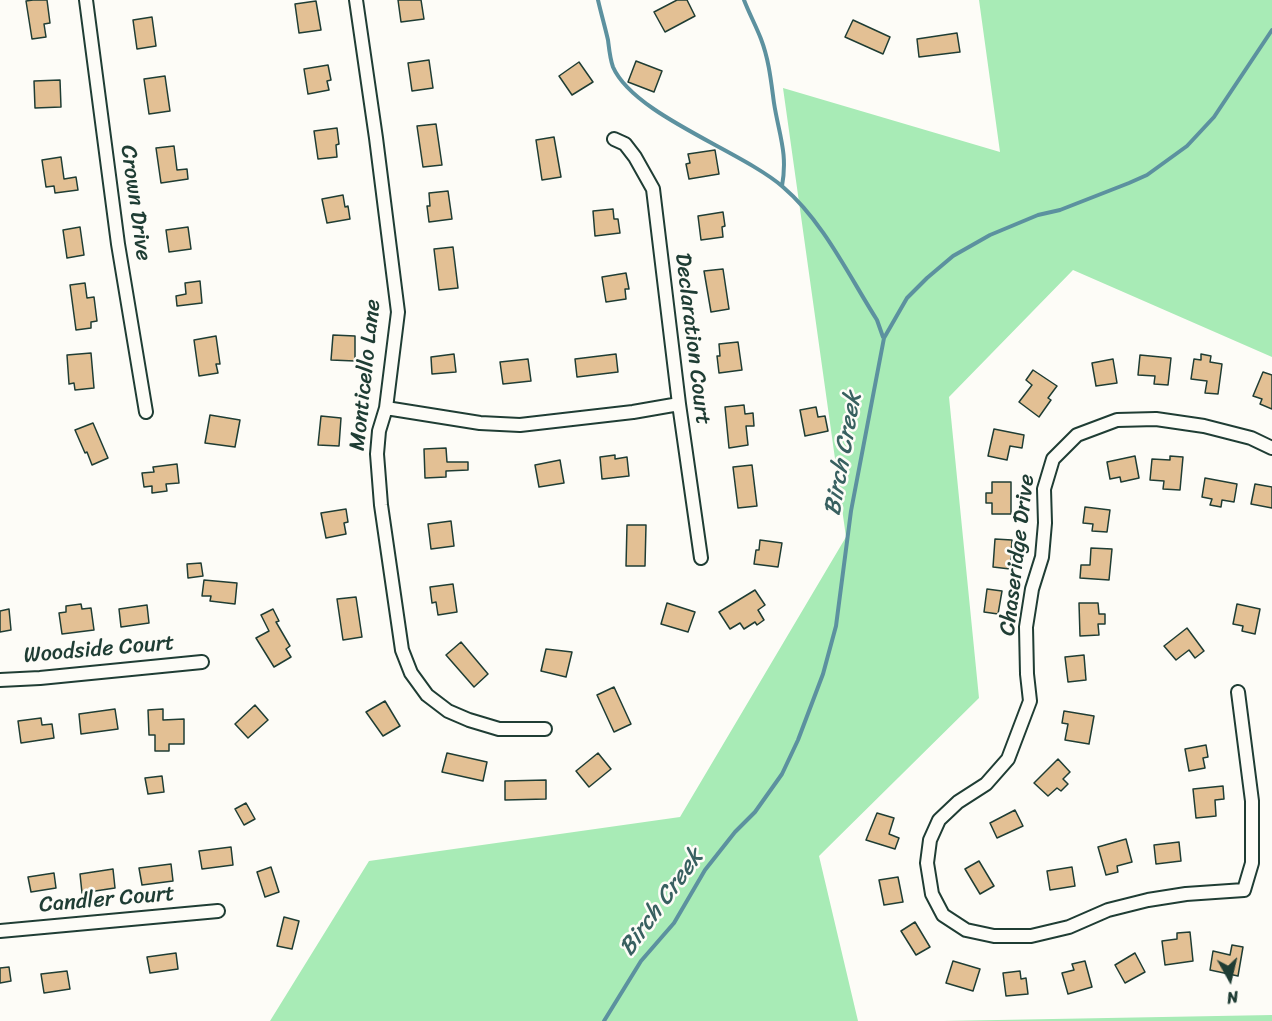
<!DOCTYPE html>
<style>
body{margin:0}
#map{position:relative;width:1272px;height:1021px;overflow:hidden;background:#fdfcf7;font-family:Sriracha,sans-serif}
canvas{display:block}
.north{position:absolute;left:1200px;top:949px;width:60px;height:60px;-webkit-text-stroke:4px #fdfcf7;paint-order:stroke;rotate:172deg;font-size:16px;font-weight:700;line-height:24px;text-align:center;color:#1f3d34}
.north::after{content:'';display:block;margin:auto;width:21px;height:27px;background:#1f3d34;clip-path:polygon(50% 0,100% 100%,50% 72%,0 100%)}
</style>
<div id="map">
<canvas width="1272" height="1021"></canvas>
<div class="north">N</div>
</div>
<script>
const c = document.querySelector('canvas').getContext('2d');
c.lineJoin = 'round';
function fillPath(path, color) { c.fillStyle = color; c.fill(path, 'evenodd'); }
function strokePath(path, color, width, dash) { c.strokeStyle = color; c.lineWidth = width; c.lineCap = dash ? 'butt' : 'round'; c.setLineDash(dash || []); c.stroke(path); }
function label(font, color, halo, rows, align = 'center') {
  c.font = font + ' Sriracha,sans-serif'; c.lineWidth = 5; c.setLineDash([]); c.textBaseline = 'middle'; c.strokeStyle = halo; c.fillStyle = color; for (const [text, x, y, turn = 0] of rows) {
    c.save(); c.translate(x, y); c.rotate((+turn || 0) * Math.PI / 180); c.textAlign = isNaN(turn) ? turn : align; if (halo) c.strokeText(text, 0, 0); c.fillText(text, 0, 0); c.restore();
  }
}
const green = new Path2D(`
 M979 0H1272V357L1073 270 949 397 979 698 819 856 858 1021H270L369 861 680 817 846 537 783 88 1000 152Z
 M1272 1015V1021H943Z`);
const stream = new Path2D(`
 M598 0C601 13 605 27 608 40 609 48 610 59 613 67 634 115 742 151 783 187 823 221 849 276 877 320L883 337
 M744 0C749 13 756 26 761 39 769 60 771 81 774 103 779 135 788 153 782 186
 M604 1021 641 961 674 923 705 870 735 832 755 812 782 774 798 740 823 674 836 626 851 511 884 338 907 298 927 278 953 256 990 235 1038 215 1060 210 1129 183 1147 175 1187 146 1214 117 1272 30`);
const building = new Path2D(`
 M33 0H47L50 23 44 24 46 37 32 39 26 1Z
 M398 0H421L424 19 401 22Z
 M677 0H687L695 16 665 32 654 12Z
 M316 1 321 30 299 33 295 4Z
 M152 17 156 46 137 49 133 20Z
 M853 20 890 37 883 54 845 37Z
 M957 33 960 52 919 57 917 39Z
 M429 60 433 88 412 91 408 63Z
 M636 61 662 71 654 92 628 82Z
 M579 62 593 82 572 95 559 76Z
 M328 65 331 80 327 81 329 90 308 94 304 69Z
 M165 76 170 111 149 114 144 79Z
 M60 80 61 107 35 108 34 81Z
 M436 124 442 165 423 167 417 126Z
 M337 128 339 144 336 145 337 157 318 159 314 131Z
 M554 137 561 177 542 180 536 140Z
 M174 146 177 170 187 169 188 179 161 183 156 148Z
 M715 150 719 174 689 179 686 164 690 163 688 154Z
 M61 157 64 179 76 177 78 190 55 193 54 186 46 187 42 160Z
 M448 191 452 219 429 222 427 206H430L429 193Z
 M343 195 345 207 348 206 350 219 327 223 322 199Z
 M613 209 614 219H618L620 233 595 236 593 211Z
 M723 212 725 226 722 227 723 237 701 240 698 216Z
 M80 227 84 255 67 258 63 230Z
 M188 227 191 249 169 252 166 230Z
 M453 247 458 288 439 290 434 249Z
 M723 269 729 309 711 312 704 271Z
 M626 273 629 289H625L626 299 606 302 602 277Z
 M200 281 202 303 177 306 176 296 186 294 185 283Z
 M85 283 87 298 94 297 97 321 91 322V328L76 330 70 285Z
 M333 335 355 336V361L331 360Z
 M216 336 220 364H216L218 373 199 376 194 340Z
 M738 342 742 370 719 373 717 356H720L719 344Z
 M91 353 94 388 75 390 74 383 69 384 67 355Z
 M454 354 456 372 432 374 431 357Z
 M616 354 618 372 577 377 575 359Z
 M1201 354 1211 356 1210 362 1222 364 1218 394 1205 393 1207 381 1191 379 1194 359 1201 360Z
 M1140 355 1171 358 1168 385 1154 384 1155 376 1138 375Z
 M528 359 531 381 503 384 500 362Z
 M1113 359 1117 383 1096 386 1092 363Z
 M1033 370 1057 386 1048 398 1051 400 1039 417 1019 402 1032 385 1026 380Z
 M1263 372 1272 375V409L1260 404 1262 399 1253 396Z
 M744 405 745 414 753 413 754 426H746L748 445 729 448 725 407Z
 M816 407 818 417 825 416 828 431 805 436 800 410Z
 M210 415 240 420 235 447 205 443Z
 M321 416 341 418 339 446 318 445Z
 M93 423 108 458 92 465 87 452 85 453 75 430Z
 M994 429 1024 435 1022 448 1010 446 1007 460 988 456Z
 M446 448 447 462H468V470L446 471V477L425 478 424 449Z
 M615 455V459L627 457 629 476 602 479 600 457Z
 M1135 456 1139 478 1121 482 1120 477 1110 479 1107 462Z
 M1170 456 1183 457 1180 490 1163 489 1164 481 1150 480 1152 459 1170 460Z
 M560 460 564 483 539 487 535 465Z
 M177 464 179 483 166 484 167 491 152 493V486L144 487 142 473 154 472 153 467Z
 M752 465 757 506 738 508 733 467Z
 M1205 478 1237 484 1234 502 1222 500 1221 507 1210 505 1212 499 1202 497Z
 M992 482H1011V514H992V503H986V493H992Z
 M1255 484 1272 487V508L1251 504Z
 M1085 507 1110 510 1107 532 1092 531 1093 524 1083 523Z
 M346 509 348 522 344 523 346 534 326 538 321 513Z
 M451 521 454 546 431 549 428 524Z
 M627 525H646L645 566H626Z
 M995 539 1012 540 1010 569 993 567Z
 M760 540 782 543 778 567 754 564 756 550H759Z
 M1091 548 1112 549 1109 580 1080 578 1081 565H1090Z
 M201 563 203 576 188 578 187 564Z
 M204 580 237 583 235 604 210 601 211 596H202Z
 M453 584 457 612 438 615 436 602 432 603 430 587Z
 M987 589 1002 591 998 614 984 612Z
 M755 590 765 605 758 610 764 620 757 625 755 622 744 629 740 623 730 629 719 612Z
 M356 597 362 637 343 640 337 599Z
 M667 603 695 612 688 632 661 624Z
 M1079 603H1098L1099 614H1105V624H1098L1099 635 1080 636Z
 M81 604 82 609 91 608 94 630 62 634 59 613 66 612V606Z
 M1237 604 1260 609 1255 634 1242 631 1243 626 1233 624Z
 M147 605 149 623 121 627 119 609Z
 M9 609 11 630 0 632V611Z
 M273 609 279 621 276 622 290 646 286 649 291 657 274 667 256 638 269 631 261 615Z
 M1187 628 1204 651 1195 658 1189 650 1176 660 1164 646Z
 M461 642 488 674 474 687 446 655Z
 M546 649 572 652 566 677 541 671Z
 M1084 655 1086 680 1068 682 1065 657Z
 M614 687 631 724 614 732 597 695Z
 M385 701 400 726 383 736 366 712Z
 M255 705 268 720 248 738 235 724Z
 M115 709 118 729 81 734 79 714Z
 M163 709V720L184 719V744H169V751H155V735H149L148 710Z
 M1064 711 1094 716 1089 744 1065 740 1068 724 1062 723Z
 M41 718 42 725 52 724 54 738 21 743 18 721Z
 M1206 745 1208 757 1203 758 1205 768 1189 771 1185 749Z
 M447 753 487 762 483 781 442 772Z
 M598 753 611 769 589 787 576 771Z
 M1058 759 1070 772 1063 779 1068 784 1061 791 1057 788 1048 796 1034 783Z
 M162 776 164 792 148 794 145 778Z
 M546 780V799L505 800V781Z
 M1223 786 1224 799 1215 800 1216 816 1196 818 1193 789Z
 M246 803 255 819 244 825 235 809Z
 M1015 810 1023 826 997 838 990 823Z
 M877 813 894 818 889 834 899 838 895 849 866 840Z
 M1126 839 1132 862 1117 866 1118 872 1106 875 1098 847Z
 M1179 842 1181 861 1156 864 1154 845Z
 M231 847 233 865 202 869 199 851Z
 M979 861 994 886 980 894 965 869Z
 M171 864 173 881 142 885 139 868Z
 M271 867 279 892 265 897 257 872Z
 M1072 867 1075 886 1050 890 1047 871Z
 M113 869 115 888 82 893 80 874Z
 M54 873 56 888 31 892 28 877Z
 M898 877 903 902 884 905 879 880Z
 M284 917 299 921 292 949 277 946Z
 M915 922 930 947 916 955 901 931Z
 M1190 932 1193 961 1165 965 1162 941 1177 939V933Z
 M1232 945 1243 947 1238 976 1210 970 1213 951 1230 955Z
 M176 953 178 969 150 973 147 957Z
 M1135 953 1145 972 1125 983 1115 965Z
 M953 961 980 969 973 991 946 983Z
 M1085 961 1092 987 1068 994 1062 973 1074 970 1072 964Z
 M9 967 11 981 0 983V968Z
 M67 971 70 989 44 993 41 974Z
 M1020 971 1021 979 1026 978 1028 994 1006 996 1003 973Z`);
const street = new Path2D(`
 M86 0 118 244 146 412
 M356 0 376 138 398 312 386 408 379 431 377 454 381 505 402 650 411 673 427 695 448 711 469 720 499 729H545
 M614 139 625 144 635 157 653 189 679 404 701 558
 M386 408 480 423 520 425 633 412 679 404
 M0 680 40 678 202 662
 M1238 692 1252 801V863L1244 890 1186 894 1148 900 1108 910 1069 927 1031 936H994L966 930 943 915 932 894 927 863 930 840 939 820 958 802 986 784 1008 759 1030 701 1027 674 1026 627 1032 589 1042 557 1045 523 1044 489 1053 459 1077 435 1117 420 1156 419 1204 426 1251 438 1272 448
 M0 931 218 911`);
const streetNames = [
 ["Crown Drive",135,203,82],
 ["Declaration Court",692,339,83],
 ["Monticello Lane",366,375,-84],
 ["Chaseridge Drive",1018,555,-83],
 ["Woodside Court",99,650,-5],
 ["Candler Court",107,900,-5]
];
const waterNames = [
 ["Birch Creek",844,454,-80],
 ["Birch Creek",662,903,-54]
];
fillPath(green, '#a8ebb6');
strokePath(stream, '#5c919f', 4);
fillPath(building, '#e3c094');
strokePath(building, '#1f3d34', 1.5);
strokePath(street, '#1f3d34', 16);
strokePath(street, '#fdfcf7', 12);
label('22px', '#1f3d34', '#fdfcf7', streetNames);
label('italic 24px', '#386060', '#fdfcf7', waterNames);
</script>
